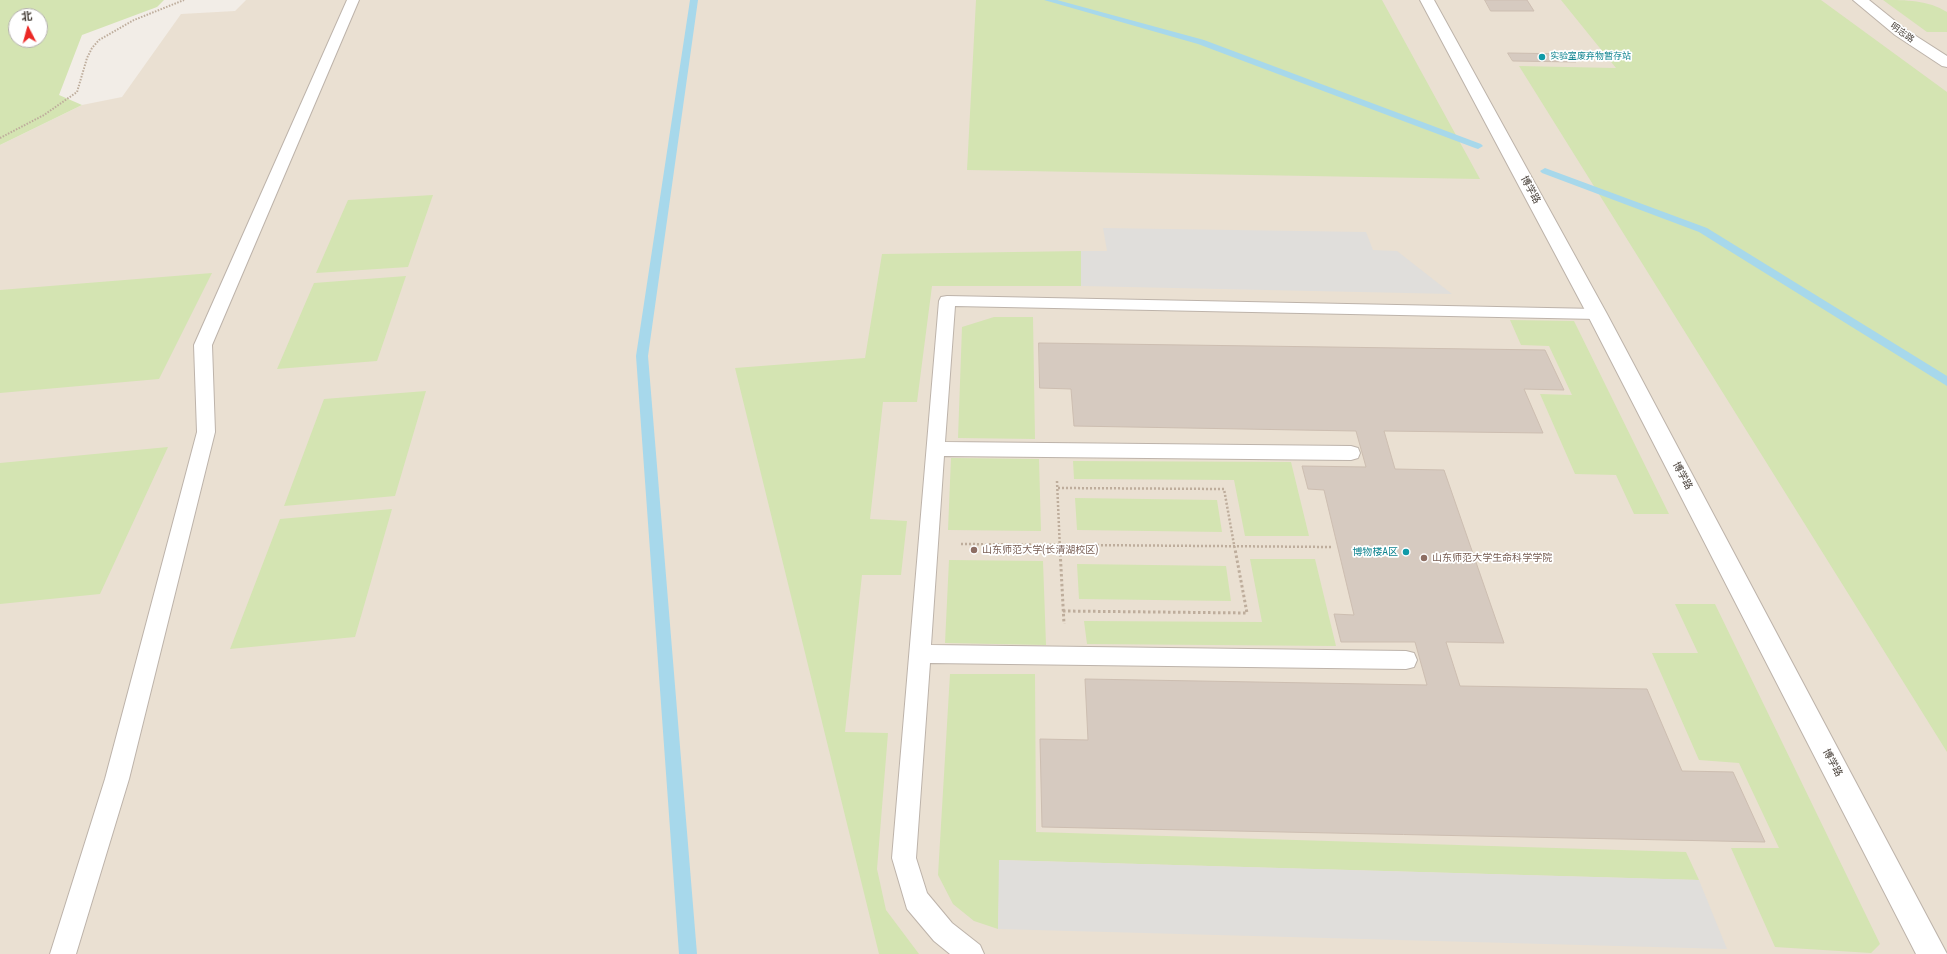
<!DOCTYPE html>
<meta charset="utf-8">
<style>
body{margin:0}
#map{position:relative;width:1947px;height:954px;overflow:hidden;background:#f2ede7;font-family:"Roboto Condensed","Noto Sans SC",sans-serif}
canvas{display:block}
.north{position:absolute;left:8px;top:8px;width:40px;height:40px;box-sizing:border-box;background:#fff;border:1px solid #b5b1af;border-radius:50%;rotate:354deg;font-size:11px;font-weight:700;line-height:16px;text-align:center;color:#453d36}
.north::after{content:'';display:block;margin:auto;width:14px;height:18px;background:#eb2825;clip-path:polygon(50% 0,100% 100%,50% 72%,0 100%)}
</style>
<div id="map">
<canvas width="1947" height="954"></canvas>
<div class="north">北</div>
</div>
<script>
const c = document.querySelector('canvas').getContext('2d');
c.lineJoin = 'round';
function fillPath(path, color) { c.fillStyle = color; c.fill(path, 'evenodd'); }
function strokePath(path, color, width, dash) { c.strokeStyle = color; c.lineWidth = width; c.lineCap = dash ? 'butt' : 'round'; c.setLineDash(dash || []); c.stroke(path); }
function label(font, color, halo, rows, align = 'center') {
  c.font = font + ' "Roboto Condensed","Noto Sans SC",sans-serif'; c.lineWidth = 3.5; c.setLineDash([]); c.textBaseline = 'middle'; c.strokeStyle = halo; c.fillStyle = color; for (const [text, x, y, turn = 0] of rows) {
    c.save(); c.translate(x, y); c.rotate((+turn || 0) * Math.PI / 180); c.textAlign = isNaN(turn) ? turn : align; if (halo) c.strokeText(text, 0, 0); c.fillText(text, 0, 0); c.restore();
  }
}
const education = new Path2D(`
 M246 0H1947V954H0V145L82 105 122 97 181 14 235 11Z`);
const green = new Path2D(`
 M0 0H164L157 7 82 35 59 95 82 105 0 145ZM16 16H40V40H16Z
 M976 0H1382L1480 179 967 170Z
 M1561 0H1821L1947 92V752L1519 66 1616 68Z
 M1883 0C1906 0 1928 0 1947 12V32H1927Z
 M433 195 408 267 316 273 348 200Z
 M1081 251V286H932L917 402H883L870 519 907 521 901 575H862L845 732 888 733 877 869 886 910 919 954H879L735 368 865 358 882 254Z
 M212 273 159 379 0 393V290Z
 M406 276 377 361 277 369 314 283Z
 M994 317H1033L1035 439 958 438 962 327Z
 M1510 320 1574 321 1669 514H1634L1616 475 1575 474 1540 394 1572 395 1549 346 1521 345Z
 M426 391 395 496 284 506 324 399Z
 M168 447 100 594 0 604V463Z
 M951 458 1039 459 1041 531 948 530Z
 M1073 461 1291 462 1309 536H1245L1234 480 1074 479Z
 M1075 498 1217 500 1222 532 1077 530Z
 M392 509 355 637 230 649 280 519Z
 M1250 559H1315L1336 646 1087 644 1084 621 1262 622Z
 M949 560 1043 561 1046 645 945 643Z
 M1077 564 1226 566 1231 601 1079 599Z
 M1675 604H1715L1880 944 1871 953 1775 947 1731 848H1779L1739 763 1699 760 1652 653H1698Z
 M950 674H1035L1036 832 1686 852 1699 880 1000 860 998 929 974 921 953 904 938 875Z`);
const parking = new Path2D(`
 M1103 228 1366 232 1373 250 1397 251 1452 294 1081 286V251H1107Z
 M999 860 1699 880 1727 949 998 929Z`);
const stream = new Path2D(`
 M690 0H698L648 356 697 954H679L636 356Z
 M1044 0H1057L1204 40 1481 144 1483 146 1478 149 1475 148 1198 44Z
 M1545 168 1707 228 1947 376V386L1699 232 1542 173 1540 171Z`);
const building = new Path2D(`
 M1485 0H1527L1534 11H1491Z
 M1508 53 1570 54 1576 62 1513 61Z
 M1039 343 1545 350 1564 390 1524 389 1543 433 1384 431 1395 469 1444 470 1504 643 1446 642 1460 686 1647 689 1682 771 1733 772 1765 842 1042 827 1040 739 1088 740 1085 679 1427 685 1415 642H1341L1334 614 1354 615 1324 490 1308 489 1302 466 1366 467 1356 431 1074 426 1071 389 1040 388Z`);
const pathFar2 = new Path2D(`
 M0 138 44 115 77 92 87 58 92 48 99 40 134 20 184 0`);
const pathFar1 = new Path2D(`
 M1057 481 1060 550
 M1058 488 1224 489 1235 550
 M961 544 1331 547`);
const path = new Path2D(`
 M1060 549 1064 624
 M1063 611 1247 613 1235 549`);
const lane = new Path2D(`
 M347 0H359L212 345 215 432 129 779 76 954H50L105 779 197 432 194 345Z
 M947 296 1597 309 1603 310 1605 314 1603 318 1597 319 955 306 945 442 1351 446 1358 448 1360 453 1358 458 1351 460 944 456 931 645 1406 651 1414 653 1417 660 1414 667 1406 669 930 663 916 858 927 893 952 923 980 945 984 954H950L934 941 907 909 892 858 939 301 941 297Z`);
const street = new Path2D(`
 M1420 0H1434L1607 314 1947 954H1916L1587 314Z
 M1853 0H1869L1905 29 1947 56V67L1942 66 1895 35Z`);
const markers = [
 [1542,57,4,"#0f9aa8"],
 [974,550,4,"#8d6e63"],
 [1406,552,4,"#0f9aa8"],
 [1424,558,4,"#8d6e63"]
];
const farStreetnames = [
 ["明志路",1902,33,36]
];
const farCulturenames = [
 ["实验室废弃物暂存站",1550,57]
];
const streetNames = [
 ["博学路",1530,190,62],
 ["博学路",1682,476,62],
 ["博学路",1832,763,62]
];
const educationNames = [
 ["山东师范大学(长清湖校区)",982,550],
 ["山东师范大学生命科学学院",1432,558]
];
const cultureNames = [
 ["博物楼A区",1398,552]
];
fillPath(education, '#eae0d2');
fillPath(green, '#d4e4b2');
fillPath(parking, '#e0dedb');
fillPath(stream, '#a7d8eb');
fillPath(building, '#d6cac0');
strokePath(building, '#cdbeb1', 1);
strokePath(lane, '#bdb3aa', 2);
strokePath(street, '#bdb3aa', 2);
strokePath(pathFar2, '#bead9c', 2, [1.5, 1.5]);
strokePath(pathFar1, '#bead9c', 2.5, [2, 2]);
strokePath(path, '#bead9c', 3, [2.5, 2.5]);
fillPath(lane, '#fff');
fillPath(street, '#fff');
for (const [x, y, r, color] of markers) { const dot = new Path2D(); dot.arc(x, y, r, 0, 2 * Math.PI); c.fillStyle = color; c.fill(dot); strokePath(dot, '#fff', 1.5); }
label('9px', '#453d36', '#fff', farStreetnames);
label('9px', '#0d838f', '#fff', farCulturenames, 'left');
label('10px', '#453d36', '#fff', streetNames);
label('10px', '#785e54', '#fff', educationNames, 'left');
label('10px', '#0d838f', '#fff', cultureNames, 'right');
</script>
